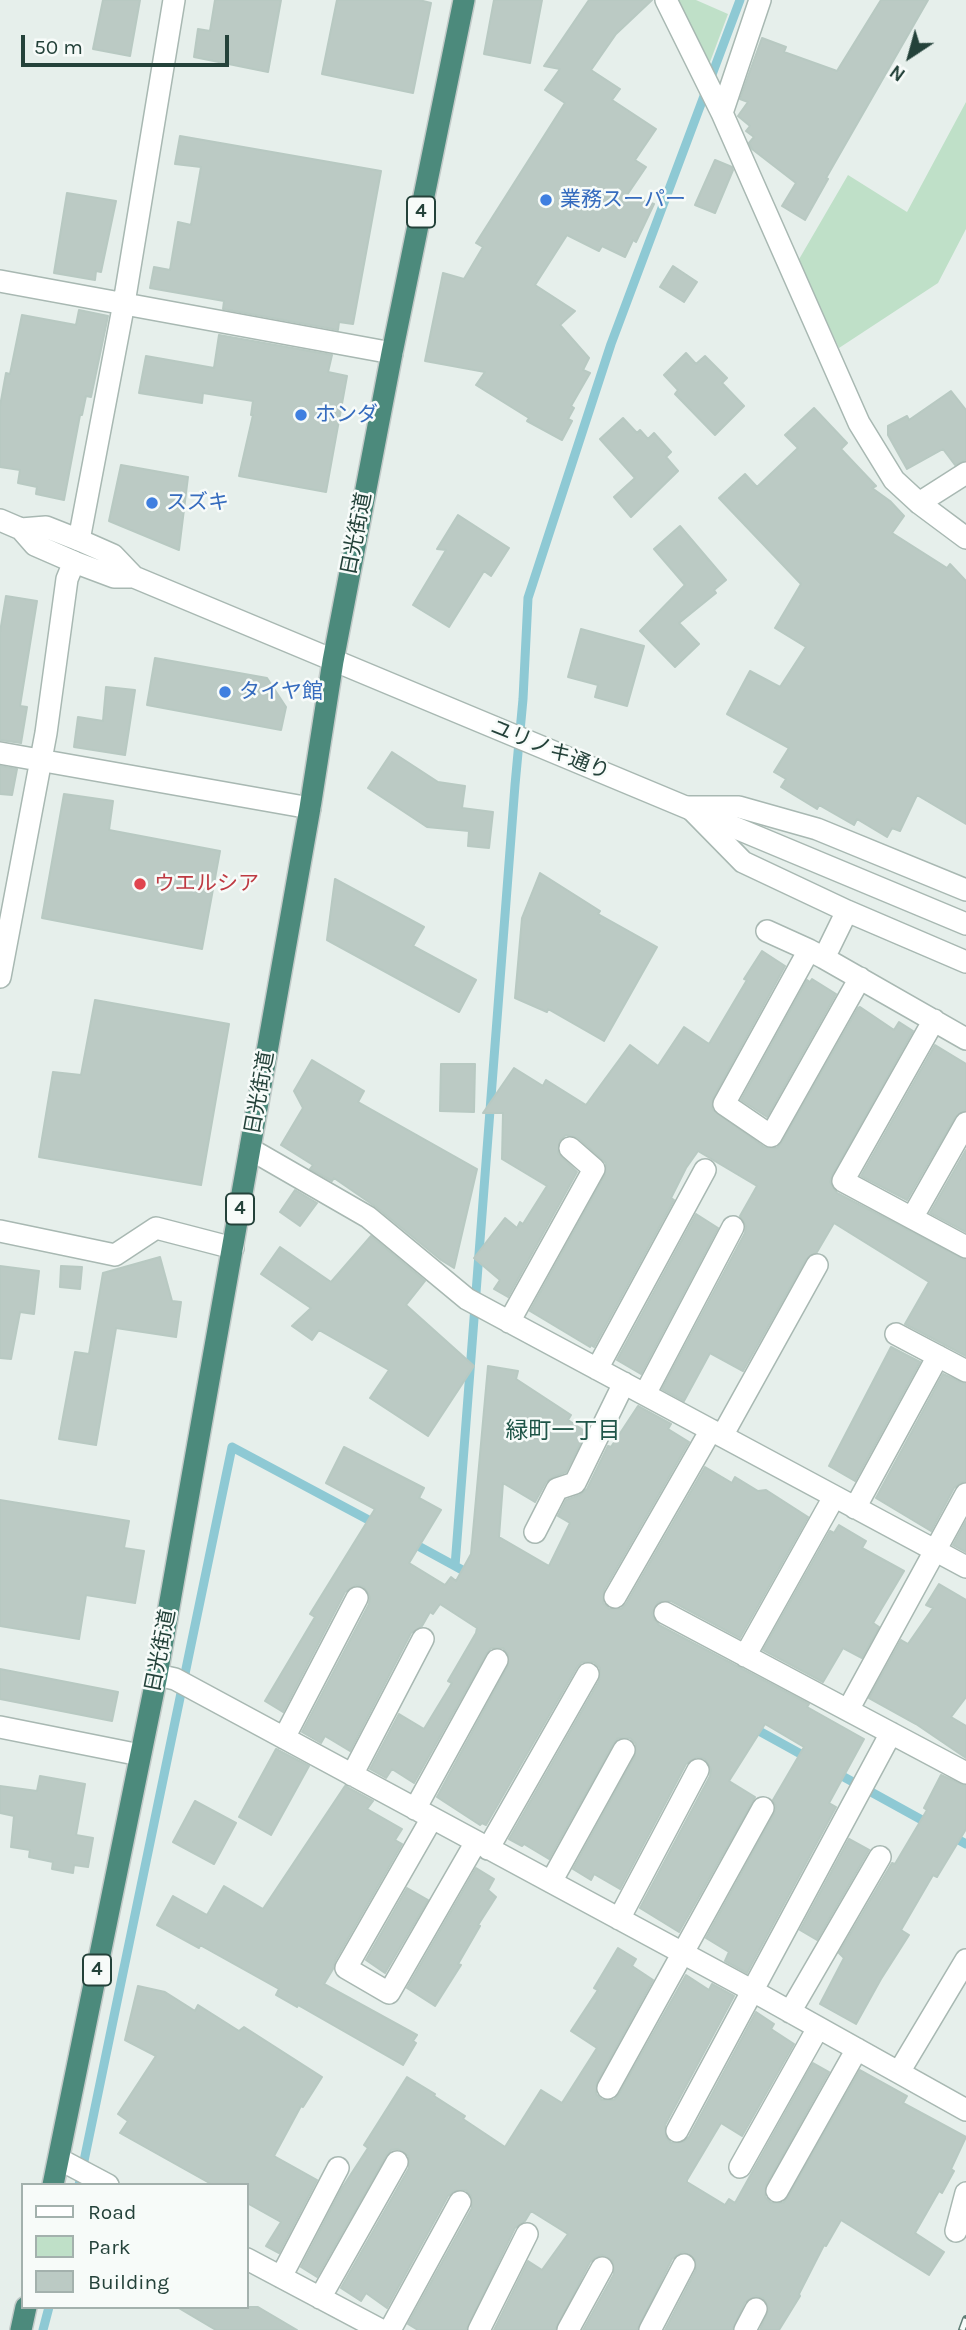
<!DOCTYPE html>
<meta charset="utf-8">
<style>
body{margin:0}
#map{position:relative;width:966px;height:2330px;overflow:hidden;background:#e6efeb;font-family:Karla,sans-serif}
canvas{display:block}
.legend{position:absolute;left:21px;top:2183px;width:228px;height:126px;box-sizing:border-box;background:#f7fbf9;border:2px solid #a3b1ad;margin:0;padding:9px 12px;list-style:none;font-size:21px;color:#24423a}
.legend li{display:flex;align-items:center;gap:14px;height:35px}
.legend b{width:35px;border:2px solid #a3b1ad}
.north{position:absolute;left:875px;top:21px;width:70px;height:70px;-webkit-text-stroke:5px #f7fbf9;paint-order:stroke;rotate:216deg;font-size:19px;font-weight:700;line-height:28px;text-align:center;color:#24423a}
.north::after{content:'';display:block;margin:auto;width:24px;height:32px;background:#24423a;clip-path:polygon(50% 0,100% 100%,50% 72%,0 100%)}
.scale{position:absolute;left:21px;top:35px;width:208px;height:32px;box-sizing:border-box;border:4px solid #24423a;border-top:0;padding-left:9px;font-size:21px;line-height:24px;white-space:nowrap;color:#24423a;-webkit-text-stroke:5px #f7fbf9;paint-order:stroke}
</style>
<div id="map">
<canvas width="966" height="2330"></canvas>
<ul class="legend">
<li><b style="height:9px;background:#fff"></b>Road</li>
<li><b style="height:19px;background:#bfe0c8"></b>Park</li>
<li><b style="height:19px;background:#bbcac4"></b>Building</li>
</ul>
<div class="north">N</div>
<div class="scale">50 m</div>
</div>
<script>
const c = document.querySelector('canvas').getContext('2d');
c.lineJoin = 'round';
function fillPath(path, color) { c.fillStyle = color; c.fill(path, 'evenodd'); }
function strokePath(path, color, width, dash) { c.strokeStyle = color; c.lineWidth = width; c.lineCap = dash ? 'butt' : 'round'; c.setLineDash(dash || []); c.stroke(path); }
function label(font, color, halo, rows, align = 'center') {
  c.font = font + ' Karla,"Noto Sans JP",sans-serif'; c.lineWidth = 5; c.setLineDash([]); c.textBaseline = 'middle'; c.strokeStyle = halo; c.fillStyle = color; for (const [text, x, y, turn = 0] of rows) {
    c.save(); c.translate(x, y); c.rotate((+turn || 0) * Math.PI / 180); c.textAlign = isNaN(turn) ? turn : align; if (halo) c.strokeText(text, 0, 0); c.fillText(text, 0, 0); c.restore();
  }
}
const green = new Path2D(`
 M673 0H696L728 14 707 70Z
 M966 102V229L938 283 839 348 798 261 848 175 907 212Z`);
const stream = new Path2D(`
 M409 1541 455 1566
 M473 1576 455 1566 515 785 523 699 528 598 611 344 740 0
 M750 1726 808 1758
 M833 1771 931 1825
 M950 1835 966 1844
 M79 2185 232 1447 378 1525
 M43 2330 49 2307`);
const building = new Path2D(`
 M103 0H140L130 56 93 49Z
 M215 0H281L268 72 194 57 198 29 210 31Z
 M337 0H419L431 3 413 93 322 74Z
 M494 0H542L530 63 484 54Z
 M589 0H652L616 34 591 70 620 89 612 100 656 129 635 160 646 167 627 195 654 204 636 242 633 240 625 257 602 246 599 251 567 235 535 285 575 311 560 325 589 358 583 370 590 373 571 406 574 408 568 419 572 421 562 440 527 421 529 418 476 385 485 372 425 361 443 273 464 279 483 247 476 243 565 103 545 90 560 69 544 66Z
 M881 0H928L826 178 828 179 805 220 782 206 796 183 752 149 749 143 754 137 746 131 750 126 738 116 748 102 740 99 746 82 762 38 786 47 784 52 837 71Z
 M180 136 381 171 353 324 339 322 338 330 223 309 224 301 150 288 154 267 170 270 178 222 191 225 201 167 175 164Z
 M715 160 732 167 733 170 715 213 695 205Z
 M67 193 116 201 101 272 96 271 95 280 54 273Z
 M673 266 697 282 684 302 660 287Z
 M79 310 108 316 91 397 86 396 82 415H80L64 500 36 494 37 487 18 483 20 470 0 467V406L6 373 10 374 22 315 76 325Z
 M219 335 332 355 328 372 347 376 326 492 239 476 253 415H251L253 401 203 393 202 403 139 393 146 356 214 368Z
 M686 353 696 364 705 356 727 378 722 383 744 406 715 435 675 394 678 390 664 375Z
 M951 391 966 410V460L955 465 943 449 907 469 888 435V426L907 416 909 420Z
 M814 408 847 443 841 449 876 486 872 488 890 501 904 516 892 533 947 568 950 564 966 581V824L917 795 900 831 892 828 887 837 857 819 854 825 819 805 817 809 781 787 786 779 774 772 789 748 727 714 750 671 780 687 806 647 775 628 801 584 719 498 745 474 757 487 798 448 785 435Z
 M623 418 637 433 640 430 648 439 654 433 671 452 666 457 678 471 631 517 614 497 635 478 600 439Z
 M121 465 188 477 179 550 109 521Z
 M458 515 509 548 491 576 484 571 449 627 413 605 446 550 437 549Z
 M680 526 726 580 714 590 716 593 679 623 699 644 675 667 640 631 685 585 654 549Z
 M6 596 37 601 20 706 27 707 21 743 0 740V632Z
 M581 629 644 646 627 706 595 697 598 685 568 677Z
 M155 658 267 678 286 707 281 730 147 705Z
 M106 687 135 690 125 755 74 747 78 717 103 721Z
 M392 752 438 782 465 786 462 808 493 812 489 848 468 846 469 831 427 827 368 788Z
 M0 766 17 769 12 795 0 794Z
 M64 794 113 801 109 830 220 851 202 949 42 918Z
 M540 873 600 911 598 914 657 947 604 1041 548 1009 547 1012 515 998 522 918Z
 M335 879 424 927 413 946 476 980 459 1012 327 940Z
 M762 951 785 966 713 1098 712 1109 764 1147 777 1148 782 1142 858 1008 860 1007 894 1030 899 1022 913 1031 832 1175 830 1182 837 1193 966 1260V1356L905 1324 929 1282 834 1223 817 1252 806 1259 743 1371 710 1353 684 1401 662 1389 745 1233 746 1226 740 1216 757 1186 698 1151 686 1168 671 1198 674 1200 594 1347 591 1345 590 1347 530 1311 605 1175 606 1163 578 1138 566 1135 560 1140 558 1153 577 1172 508 1297 494 1289 500 1280 474 1258 505 1218 517 1228 520 1222 523 1224 547 1186 502 1159 503 1113H483L514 1068 543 1086 546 1080 586 1105 630 1045 658 1066 684 1027 709 1044 747 980 744 979Z
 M812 979 836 994 767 1117 741 1100 807 980 810 982Z
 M95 1000 229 1024 201 1185 39 1157 53 1072 81 1075Z
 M935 1045 966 1064V1110L955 1117 907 1200 861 1176Z
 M312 1060 364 1091 358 1102 477 1169 454 1268 441 1260 376 1207 334 1178 332 1181 310 1169 313 1165 281 1145 303 1108 294 1091Z
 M441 1064H475L474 1112 440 1111Z
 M966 1150V1232L930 1213Z
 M295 1190 317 1203 300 1226 280 1212Z
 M696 1214 718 1228 641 1374 617 1360Z
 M371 1236 425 1281 406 1305 474 1366 428 1436 370 1398 389 1370 319 1330 312 1340 292 1326 311 1308 261 1274 280 1247 331 1282Z
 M160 1257 172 1301 181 1302 176 1337 116 1328 96 1445 59 1439 75 1352 89 1354 103 1273Z
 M0 1266 39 1271 34 1314 20 1312 11 1359 0 1358Z
 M61 1266 82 1267 80 1289 60 1287Z
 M891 1347 920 1362 855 1481 829 1466Z
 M488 1366 518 1371 516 1379 571 1415 568 1420 586 1432 566 1472 553 1477 546 1482 535 1502 503 1483 499 1537 549 1566 570 1523 558 1516 566 1500 580 1495 587 1489 608 1446 611 1447 638 1406 671 1424 668 1429 689 1442 604 1590 603 1603 609 1609H621L626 1604 705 1467 732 1483 735 1477 758 1491 766 1490 808 1517 740 1638 671 1601 658 1602 652 1613 654 1619 659 1625 809 1704 807 1707 864 1739 829 1803 836 1807 747 1973 725 1961 729 1952 706 1938 774 1814 776 1807 773 1800 804 1747 765 1724 729 1781 755 1797 679 1932 640 1908 710 1776 711 1769 705 1759 697 1757 686 1764 620 1889 594 1874 591 1880 573 1869 635 1756 636 1744 630 1738H618L613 1744 549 1859 524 1844 522 1846 509 1839 599 1681 600 1668 594 1662H582L577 1667 486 1825 482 1823 480 1825 437 1797 508 1666V1654L503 1648H491L486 1654 414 1783 392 1769 386 1778 370 1769 399 1714 424 1729 452 1683 448 1681 476 1633 477 1628 440 1604 433 1614 430 1612 422 1626 411 1633 350 1751 325 1736 321 1743 302 1732 369 1604 370 1597 364 1587 356 1585 345 1592 283 1712 265 1701 315 1617 310 1614 375 1509 326 1483 344 1447 424 1488 419 1498 441 1510 409 1563 445 1585 451 1577 456 1581 471 1554Z
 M943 1374 966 1384V1481L960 1483 954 1488 931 1531 876 1498Z
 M0 1500 129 1521 124 1548 144 1551 135 1603 86 1595 79 1639 0 1626Z
 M966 1521V1552L953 1545Z
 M839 1525 866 1541 862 1548 904 1571 873 1623 879 1627 862 1658 843 1648 823 1682 763 1650 830 1531 834 1533Z
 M939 1584 966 1600V1697L951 1717 966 1726V1758L916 1724 869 1698 901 1640 908 1644 933 1608 926 1605Z
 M0 1669 118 1692 112 1721 0 1699Z
 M276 1749 309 1766 271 1835 239 1817Z
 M941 1775 966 1786V1829L937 1877 933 1875 901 1930 909 1935 881 1979 856 2024 820 2004 844 1958 839 1953 892 1863 895 1864 927 1810 924 1808Z
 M40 1776 85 1784 76 1835 93 1838 88 1867 74 1865 73 1873 52 1869 53 1862 29 1857 30 1850 11 1847 14 1816 0 1813V1786L37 1791Z
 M345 1786 373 1801 367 1809 402 1829 395 1840 402 1844 335 1961 333 1969 324 1984 417 2035 413 2041 416 2043 403 2065 298 2005 297 2007 276 1995 279 1989 200 1945 199 1948 157 1925 173 1896 207 1915 224 1886 263 1909Z
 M195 1801 236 1823 214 1864 173 1842Z
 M849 1839 869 1850 817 1940 800 1930Z
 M476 1868 494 1879 488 1890 496 1897 478 1925 480 1926 458 1964 461 1965 435 2006 407 1988Z
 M407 1888 428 1900 385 1973 366 1960Z
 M618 1948 636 1959 632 1966 653 1980 597 2082 596 2094 602 2100H614L619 2094 686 1975 709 1990 712 1984 734 1996 665 2125 666 2137 671 2143 683 2142 689 2137 756 2012 774 2024 771 2029 794 2044 742 2136 721 2123 687 2180V2182L725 2205 729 2199 735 2203 813 2063 829 2072 766 2185 765 2197 771 2203H783L788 2197 860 2070 907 2096 903 2103 966 2137 951 2169 954 2171 942 2193 939 2191 915 2233 944 2252 929 2275 841 2220 826 2246 824 2245 799 2294 800 2296 779 2330H760L769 2308 763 2298 756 2296 745 2302 732 2330H665L696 2270 695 2259 684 2252 678 2254 672 2259 637 2330H583L614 2274 613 2261 602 2255 596 2257 590 2262 555 2330H494L528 2261 542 2270 568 2234 531 2211 525 2221 515 2228 466 2330H418L408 2324 472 2208 471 2196 466 2190 454 2191 448 2196 387 2308 366 2293 361 2301 341 2288 409 2168V2156L398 2149 391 2150 386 2156 317 2277 301 2267 342 2188 368 2148 364 2145 407 2077 435 2094 434 2096 465 2116 463 2119 505 2147 541 2090 562 2103 597 2048 571 2031 598 1990 594 1988Z
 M138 1986 165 1992 195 2011 198 2005 239 2031 244 2027 322 2077 303 2107 301 2106 274 2156 317 2180 279 2253 266 2246 281 2222 247 2203V2185H213L120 2133 128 2121 118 2114 156 2056 125 2040Z
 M177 2307H258L297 2330H216Z`);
const minor = new Path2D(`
 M666 0 722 113 859 423 894 480 919 503 966 538
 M722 113 760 0
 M0 281 392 353
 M919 503 966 473
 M79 540 124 303 174 0
 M0 753 310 808
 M688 807H739L817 829 966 890
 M690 808 743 862 847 911 966 962
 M847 911 824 958 966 1039
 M767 931 809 950
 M824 958 809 950 724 1104 771 1136 860 978
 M0 977 46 733 67 579 74 562
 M934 1020 843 1181 966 1247
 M250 1149 368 1217 467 1299 966 1567
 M912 1218 966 1123
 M0 1231 115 1255 156 1228 233 1248
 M509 1322 594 1169 570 1148
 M896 1334 966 1371
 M597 1369 705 1170
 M645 1394 733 1227
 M722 1436 817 1265
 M855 1508 938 1356
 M535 1532 557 1489 575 1483 624 1383
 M615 1597 711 1430
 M665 1613 966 1773
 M745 1656 834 1497
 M157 1675 175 1679 753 1991 966 2110
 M848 1710 966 1494
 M284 1738 357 1598
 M352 1775 423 1639
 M415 1809 497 1660
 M432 1818 346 1968 389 1993 476 1842
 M488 1849 588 1674
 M551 1882 624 1750
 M619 1919 698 1770
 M790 2012 880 1857
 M899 2072 966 1960
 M608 2088 763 1808
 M677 2131 891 1733
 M59 2159 108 2185
 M740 2167 818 2028
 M777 2191 857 2049
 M956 2231 966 2193
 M247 2259 381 2330
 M281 2277 338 2168
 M320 2298 397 2162
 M390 2330 460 2202
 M479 2330 527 2234
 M568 2330 602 2268
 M650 2330 684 2265
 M745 2330 756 2309`);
const tertiary = new Path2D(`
 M0 520 21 529 46 527 79 540 113 555 134 577
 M21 529 35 545 74 562 114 577H134L966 924
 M0 1727 140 1755`);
const trunk = new Path2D(`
 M53 2185 157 1675 310 808 333 661 392 353 464 0
 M21 2330 26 2307`);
const rail = new Path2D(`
 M962 2330 966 2319`);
const markers = [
 [546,200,7,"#3f7fe0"],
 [301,415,7,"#3f7fe0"],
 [152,503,7,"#3f7fe0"],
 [225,692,7,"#3f7fe0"],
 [140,884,7,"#e0444e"]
];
const shields = [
 [421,212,28],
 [240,1209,28],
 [97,1970,28]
];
const shieldNames = [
 ["4",421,212],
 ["4",240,1209],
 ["4",97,1970]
];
const shopNames = [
 ["業務スーパー",560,200],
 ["ホンダ",315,415],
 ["スズキ",166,503],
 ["タイヤ館",239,692]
];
const streetNames = [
 ["日光街道",357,534,-79],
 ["ユリノキ通り",550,750,22],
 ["日光街道",260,1093,-80],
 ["日光街道",161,1651,-79]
];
const healthNames = [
 ["ウエルシア",154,884]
];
const neighbourhoodNames = [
 ["緑町一丁目",563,1431]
];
fillPath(green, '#bfe0c8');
strokePath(stream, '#8ec9d4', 9);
fillPath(building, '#bbcac4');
strokePath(building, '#b8c9c2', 2);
strokePath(minor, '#a8b8b2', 24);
strokePath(tertiary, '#a8b8b2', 24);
strokePath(trunk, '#c2cac8', 24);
strokePath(minor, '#fff', 21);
strokePath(tertiary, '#fff', 21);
strokePath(trunk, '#4c8a7c', 21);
strokePath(rail, '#5f7d75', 8);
strokePath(rail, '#f7fbf9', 5, [16]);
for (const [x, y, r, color] of markers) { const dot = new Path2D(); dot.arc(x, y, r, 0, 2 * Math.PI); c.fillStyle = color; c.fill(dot); strokePath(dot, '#f7fbf9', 2.5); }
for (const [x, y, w] of shields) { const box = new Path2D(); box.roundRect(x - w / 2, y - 15.5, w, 31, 5); c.fillStyle = '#f7fbf9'; c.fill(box); strokePath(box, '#24423a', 2); }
label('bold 19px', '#24423a', null, shieldNames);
label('21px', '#366cbe', '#f7fbf9', shopNames, 'left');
label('21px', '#24423a', '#f7fbf9', streetNames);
label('21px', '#be3a42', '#f7fbf9', healthNames, 'left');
label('23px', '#1f5548', '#f7fbf9', neighbourhoodNames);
</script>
